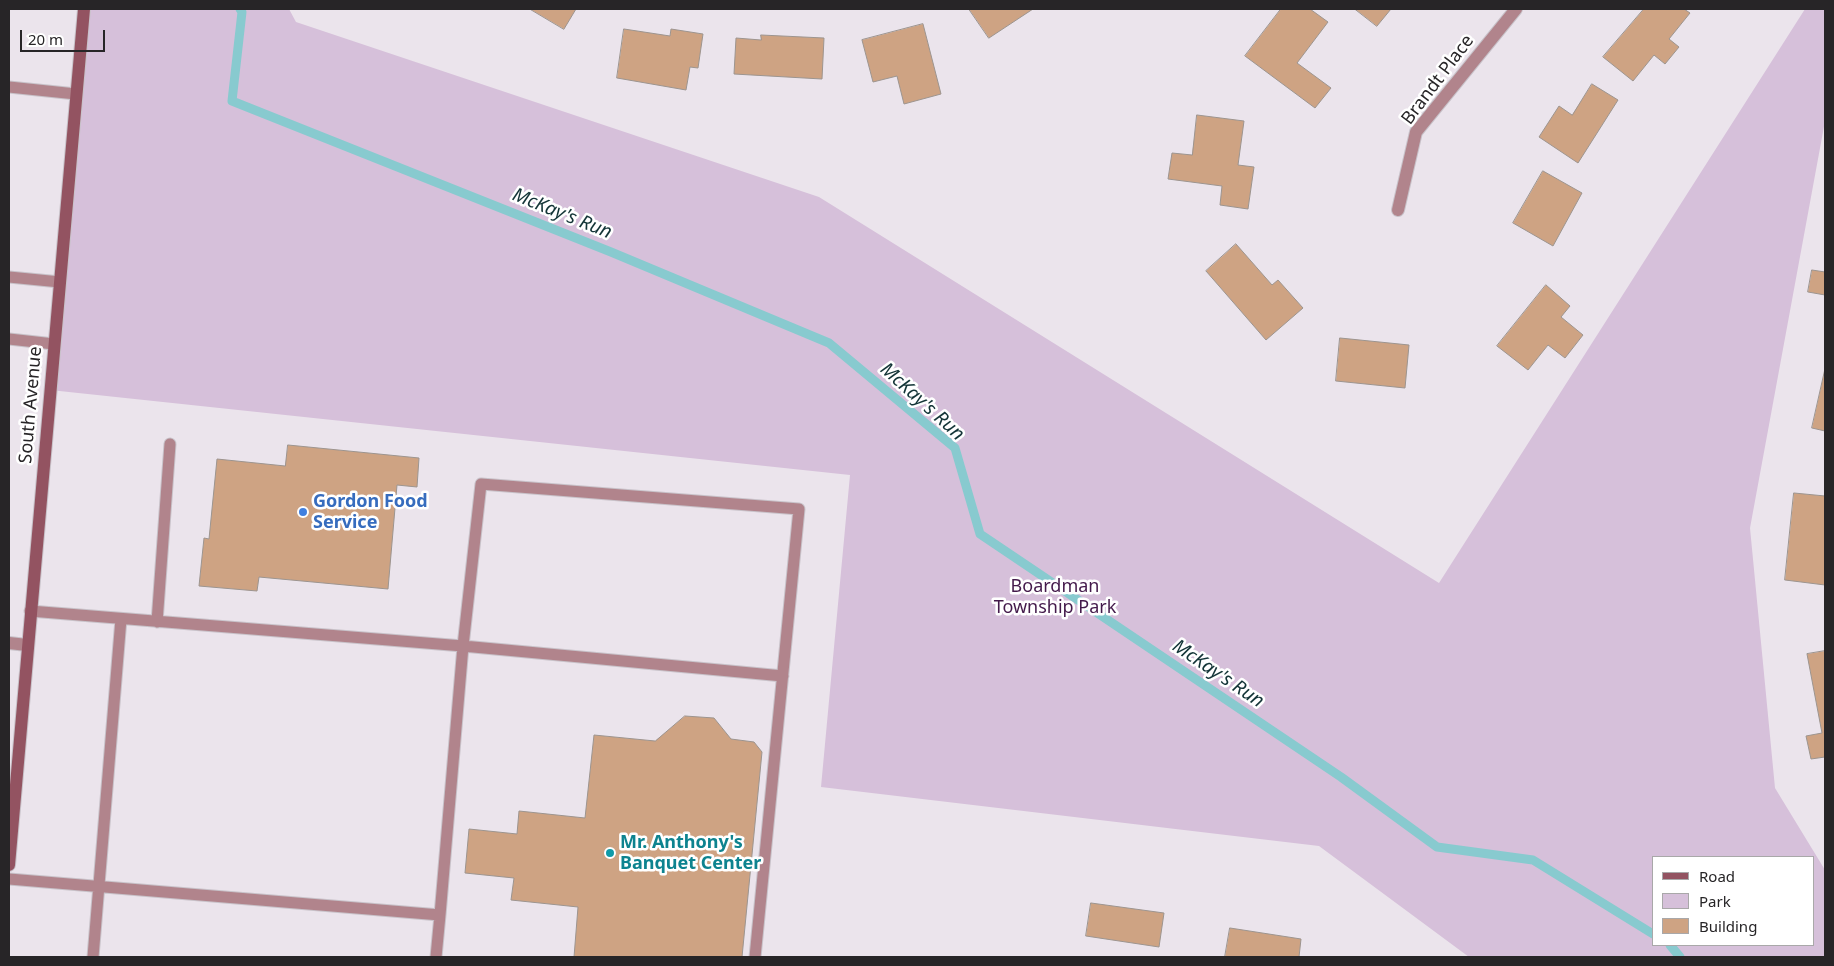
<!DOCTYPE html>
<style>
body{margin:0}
#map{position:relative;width:1834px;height:966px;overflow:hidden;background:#ebe4ec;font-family:"Noto Sans",sans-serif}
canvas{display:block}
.frame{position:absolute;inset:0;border:10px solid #272527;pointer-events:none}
.legend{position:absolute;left:1652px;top:856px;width:162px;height:90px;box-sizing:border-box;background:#fff;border:1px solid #a9a8a9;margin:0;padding:6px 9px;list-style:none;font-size:15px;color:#272527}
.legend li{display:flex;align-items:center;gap:10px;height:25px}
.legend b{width:25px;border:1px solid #a9a8a9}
.scale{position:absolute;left:20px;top:30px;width:85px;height:22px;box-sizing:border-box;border:2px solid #272527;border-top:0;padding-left:6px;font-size:15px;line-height:18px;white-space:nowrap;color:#272527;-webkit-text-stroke:4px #fff;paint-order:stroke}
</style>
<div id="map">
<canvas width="1834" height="966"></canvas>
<div class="frame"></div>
<ul class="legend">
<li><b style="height:6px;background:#935361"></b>Road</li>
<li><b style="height:14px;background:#d6c0da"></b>Park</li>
<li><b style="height:14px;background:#cea383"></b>Building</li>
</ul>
<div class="scale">20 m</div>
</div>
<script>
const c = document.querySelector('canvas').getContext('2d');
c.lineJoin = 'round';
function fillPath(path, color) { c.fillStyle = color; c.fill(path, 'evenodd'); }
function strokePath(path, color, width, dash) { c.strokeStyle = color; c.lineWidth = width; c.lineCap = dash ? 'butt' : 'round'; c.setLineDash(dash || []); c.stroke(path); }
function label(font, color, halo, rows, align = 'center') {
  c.font = font + ' "Noto Sans",sans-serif'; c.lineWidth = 5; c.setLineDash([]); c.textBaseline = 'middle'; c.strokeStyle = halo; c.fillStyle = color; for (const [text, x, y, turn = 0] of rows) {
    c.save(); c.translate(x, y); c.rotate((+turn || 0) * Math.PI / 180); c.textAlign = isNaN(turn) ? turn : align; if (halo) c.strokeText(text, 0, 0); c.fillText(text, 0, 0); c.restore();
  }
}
const green = new Path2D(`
 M84 9H289L296 22 819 197 1439 583 1805 9H1825V121L1750 528 1775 788 1825 870V957H1469L1319 846 821 787 850 475 50 390ZM1653 857H1813V945H1653Z`);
const stream = new Path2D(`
 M240 9 242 12 232 101 611 252 829 343 955 448 980 534 1341 777 1437 847 1533 860 1653 934
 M1670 945 1680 957`);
const building = new Path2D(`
 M530 9H576L564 29Z
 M969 9H1033L989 38Z
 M1281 9H1310L1328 22 1297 63 1331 88 1315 108 1245 56Z
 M1355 9H1391L1377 26Z
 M1644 9H1684L1690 13 1669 39 1679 47 1665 64 1654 55 1633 81 1603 57Z
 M923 24 941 94 904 104 897 76 873 82 862 40Z
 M624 29 670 36 671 29 703 34 698 68 690 67 686 90 617 78Z
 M761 35 824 38 822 79 734 74 736 38 761 40Z
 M1592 84 1618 100 1578 163 1539 137 1559 106 1572 115Z
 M1197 115 1244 121 1238 165 1254 167 1248 209 1220 205 1222 186 1168 179 1172 153 1192 155Z
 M1543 171 1582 193 1553 246 1513 223Z
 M1236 244 1272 285 1278 280 1303 308 1266 340 1206 271Z
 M1812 270 1825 272V295L1808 292Z
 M1546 285 1570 306 1561 317 1583 335 1565 358 1548 345 1528 370 1497 346Z
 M1340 338 1409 345 1405 388 1336 381Z
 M1825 369V431L1812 428Z
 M288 445 419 458 417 487 397 485 388 589 259 577 257 591 199 586 204 538 209 539 217 459 285 466Z
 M1794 493 1825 496V585L1785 580Z
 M1825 651V757L1811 759 1806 736 1822 733 1807 654Z
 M685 716 714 718 731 739 754 742 762 752 742 957H574L578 907 511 900 514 878 465 873 469 829 517 834 519 811 585 818 594 735 655 741Z
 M1091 903 1164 913 1159 947 1086 936Z
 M1230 928 1301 939 1299 957H1225Z`);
const lane = new Path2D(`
 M9 87 76 94
 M9 277 60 282
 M9 339 54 344
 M30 611 463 646 783 676
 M157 622 170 444
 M9 879 440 915 436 957
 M440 915 463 646 481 484 799 509 755 957
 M93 957 121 619`);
const street = new Path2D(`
 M1398 210 1416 132 1516 9
 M9 643 27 645`);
const secondary = new Path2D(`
 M9 865 84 9`);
const markers = [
 [303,512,5,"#3f7fe0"],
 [610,853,5,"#0f9aa8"]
];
const streetNames = [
 ["Brandt Place",1438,80,-53],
 ["South Avenue",31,405,-85]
];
const shopNames = [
 ["Gordon Food",313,502],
 ["Service",313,523]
];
const parkNames = [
 ["Boardman",1055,587],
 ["Township Park",1055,608]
];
const cultureNames = [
 ["Mr. Anthony's",620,843],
 ["Banquet Center",620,864]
];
const waterNames = [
 ["McKay's Run",562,214,22],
 ["McKay's Run",922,402,42],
 ["McKay's Run",1218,674,34]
];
fillPath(green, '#d6c0da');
strokePath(stream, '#88cacf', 9);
fillPath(building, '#cea383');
strokePath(building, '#9c948f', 1);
strokePath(lane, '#c8c2c9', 13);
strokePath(street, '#c8c2c9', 14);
strokePath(secondary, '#c8c2c9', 14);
strokePath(lane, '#b1848c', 11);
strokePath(street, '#b1848c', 12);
strokePath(secondary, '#935361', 12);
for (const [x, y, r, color] of markers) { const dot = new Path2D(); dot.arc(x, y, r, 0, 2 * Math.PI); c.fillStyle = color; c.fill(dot); strokePath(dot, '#fff', 2); }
label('18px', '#272527', '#fff', streetNames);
label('bold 18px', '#366cbe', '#fff', shopNames, 'left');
label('18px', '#441a4b', '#fff', parkNames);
label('bold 18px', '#0d838f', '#fff', cultureNames, 'left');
label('italic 19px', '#133437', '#fff', waterNames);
</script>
